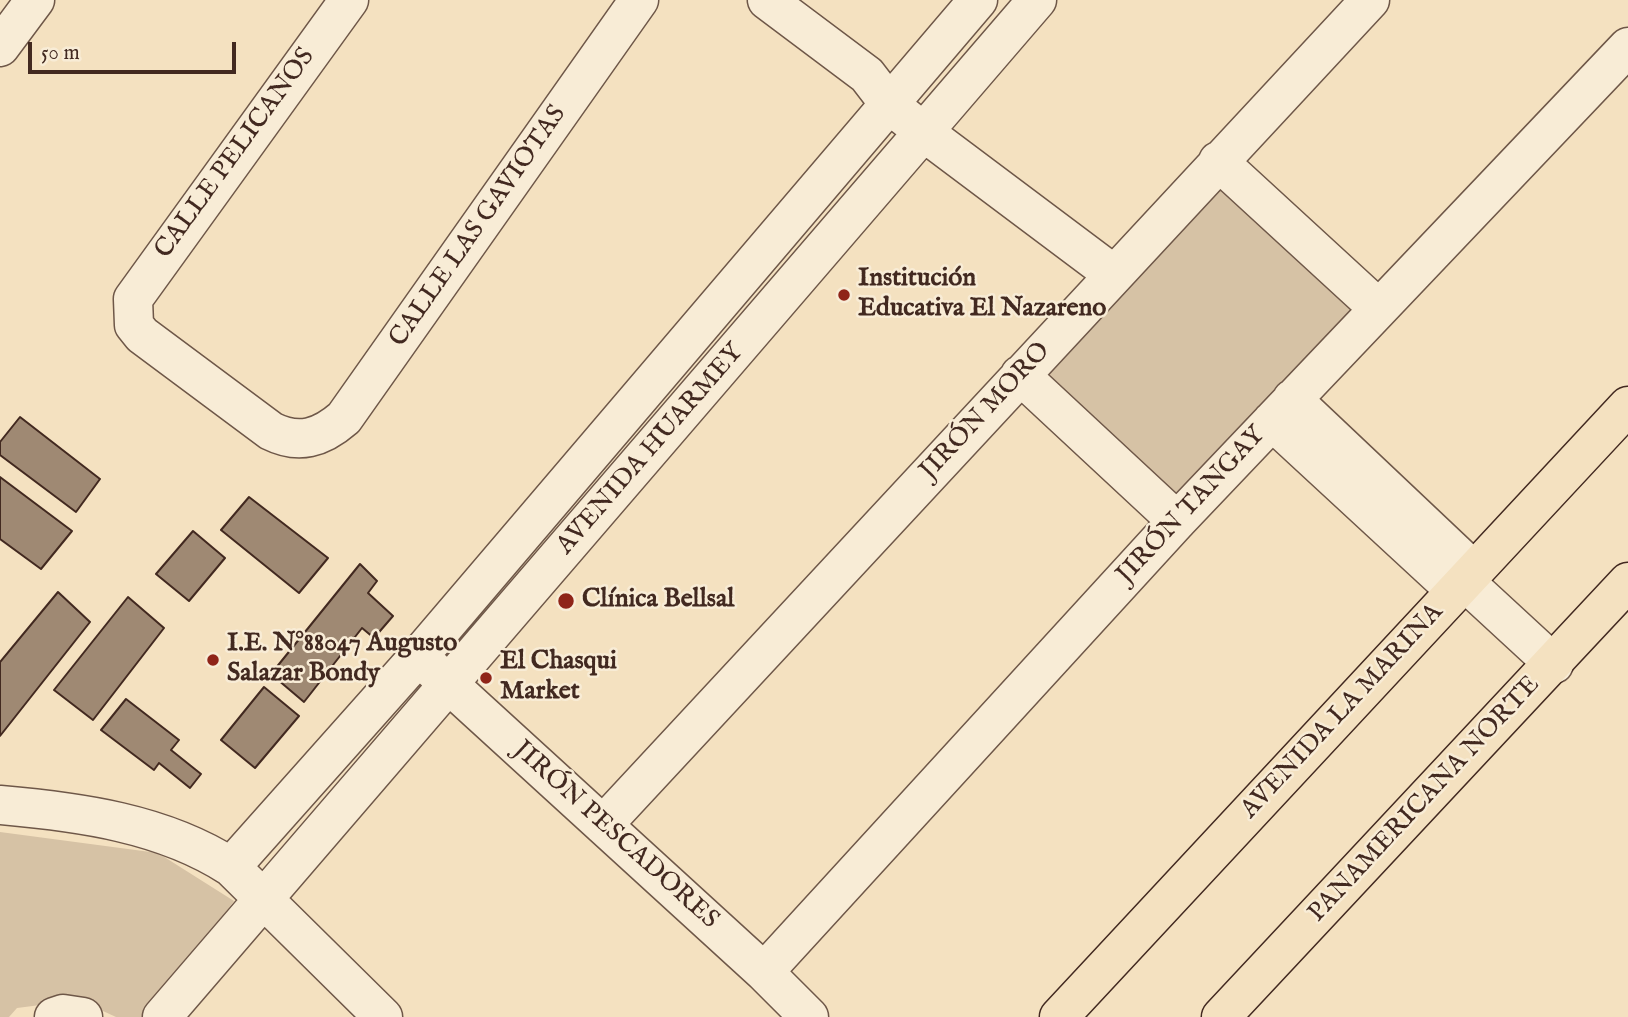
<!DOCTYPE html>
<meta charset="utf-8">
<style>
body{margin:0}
#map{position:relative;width:1628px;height:1017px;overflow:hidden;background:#f4e1c0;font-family:"IM FELL English",serif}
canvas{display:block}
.scale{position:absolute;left:28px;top:42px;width:208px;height:32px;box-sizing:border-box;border:4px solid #422920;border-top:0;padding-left:9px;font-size:21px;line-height:24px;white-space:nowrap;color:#422920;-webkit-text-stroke:5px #f8ecd6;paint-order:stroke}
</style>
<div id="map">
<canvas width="1628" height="1017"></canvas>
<div class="scale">50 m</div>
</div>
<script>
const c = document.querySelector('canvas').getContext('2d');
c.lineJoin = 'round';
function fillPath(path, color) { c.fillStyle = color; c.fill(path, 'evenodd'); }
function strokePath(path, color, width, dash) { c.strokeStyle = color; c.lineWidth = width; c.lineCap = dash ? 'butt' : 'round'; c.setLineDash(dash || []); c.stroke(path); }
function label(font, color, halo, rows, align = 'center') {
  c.font = font + ' "IM FELL English",serif'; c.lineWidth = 5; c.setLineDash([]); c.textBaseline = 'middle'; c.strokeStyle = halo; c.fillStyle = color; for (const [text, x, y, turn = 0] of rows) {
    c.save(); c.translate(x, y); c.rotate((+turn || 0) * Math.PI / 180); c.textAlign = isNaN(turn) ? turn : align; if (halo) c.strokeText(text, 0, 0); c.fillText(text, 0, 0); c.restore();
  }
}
const green = new Path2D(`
 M1220 175 1364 312 1180 512 1035 374Z
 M0 832 158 853 234 901 149 1017H116L79 1000 17 1008 9 1017H0Z`);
const building = new Path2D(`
 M20 417 100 479 76 512 0 455V442Z
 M0 477 72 531 41 569 0 539Z
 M249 497 328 558 299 593 221 530Z
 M193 531 225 558 189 601 156 574Z
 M360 564 377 581 368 593 393 616 374 638 362 628 304 702 271 674Z
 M58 592 90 622 0 736V662Z
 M128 597 164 628 93 720 54 690Z
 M264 687 299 716 255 768 221 740Z
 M126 699 179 740 171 750 201 774 190 788 159 763 154 770 101 730Z`);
const minor = new Path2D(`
 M349 0 133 299 134 325 142 335 271 431C299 445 321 438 344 418L639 0
 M767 0 867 75 890 105 925 133 1113 274
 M0 47 35 0
 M1218 161 1378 308
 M1020 375 1177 521
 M1292 399 1474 571
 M1272 421 1456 591
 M1464 581 1554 664
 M430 667 764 972 809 1017
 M0 805C79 812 163 823 231 867L383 1017
 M603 825 1370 0
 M231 867 418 657 978 0
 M764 972 1177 521 1628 47
 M54 1017 63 1014 83 1017
 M162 1017 1037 0`);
const major = new Path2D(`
 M1059 1017 1628 406`);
const highway = new Path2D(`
 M1221 1017 1628 582`);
const markers = [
 [844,295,7,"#8f2418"],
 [566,601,9,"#8f2418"],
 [213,660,7,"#8f2418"],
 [486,678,7,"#8f2418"]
];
const streetNames = [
 ["CALLE PELICANOS",236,154,-54],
 ["CALLE LAS GAVIOTAS",479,227,-55],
 ["JIRÓN MORO",986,412,-47],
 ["AVENIDA HUARMEY",651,450,-49],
 ["JIRÓN TANGAY",1192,506,-47],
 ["AVENIDA LA MARINA",1343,712,-47],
 ["PANAMERICANA NORTE",1425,800,-47],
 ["JIRÓN PESCADORES",615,836,42]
];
const poiNames = [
 ["Institución",858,280],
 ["Educativa El Nazareno",858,310],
 ["Clínica Bellsal",582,601],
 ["I.E. N°88047 Augusto",227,645],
 ["Salazar Bondy",227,675],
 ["El Chasqui",500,663],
 ["Market",500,693]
];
fillPath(green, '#d6c2a5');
fillPath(building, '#9f8973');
strokePath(building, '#422920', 2);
strokePath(minor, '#6e5748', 41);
strokePath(major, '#422920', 41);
strokePath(highway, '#422920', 41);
strokePath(minor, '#f8ecd6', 38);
strokePath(major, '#f4e1c0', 38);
strokePath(highway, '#f4e1c0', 38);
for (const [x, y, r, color] of markers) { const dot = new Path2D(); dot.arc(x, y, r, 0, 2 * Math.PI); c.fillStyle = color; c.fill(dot); strokePath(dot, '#f8ecd6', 2.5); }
label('26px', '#422920', '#f8ecd6', streetNames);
label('bold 26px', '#422920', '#f8ecd6', poiNames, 'left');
</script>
